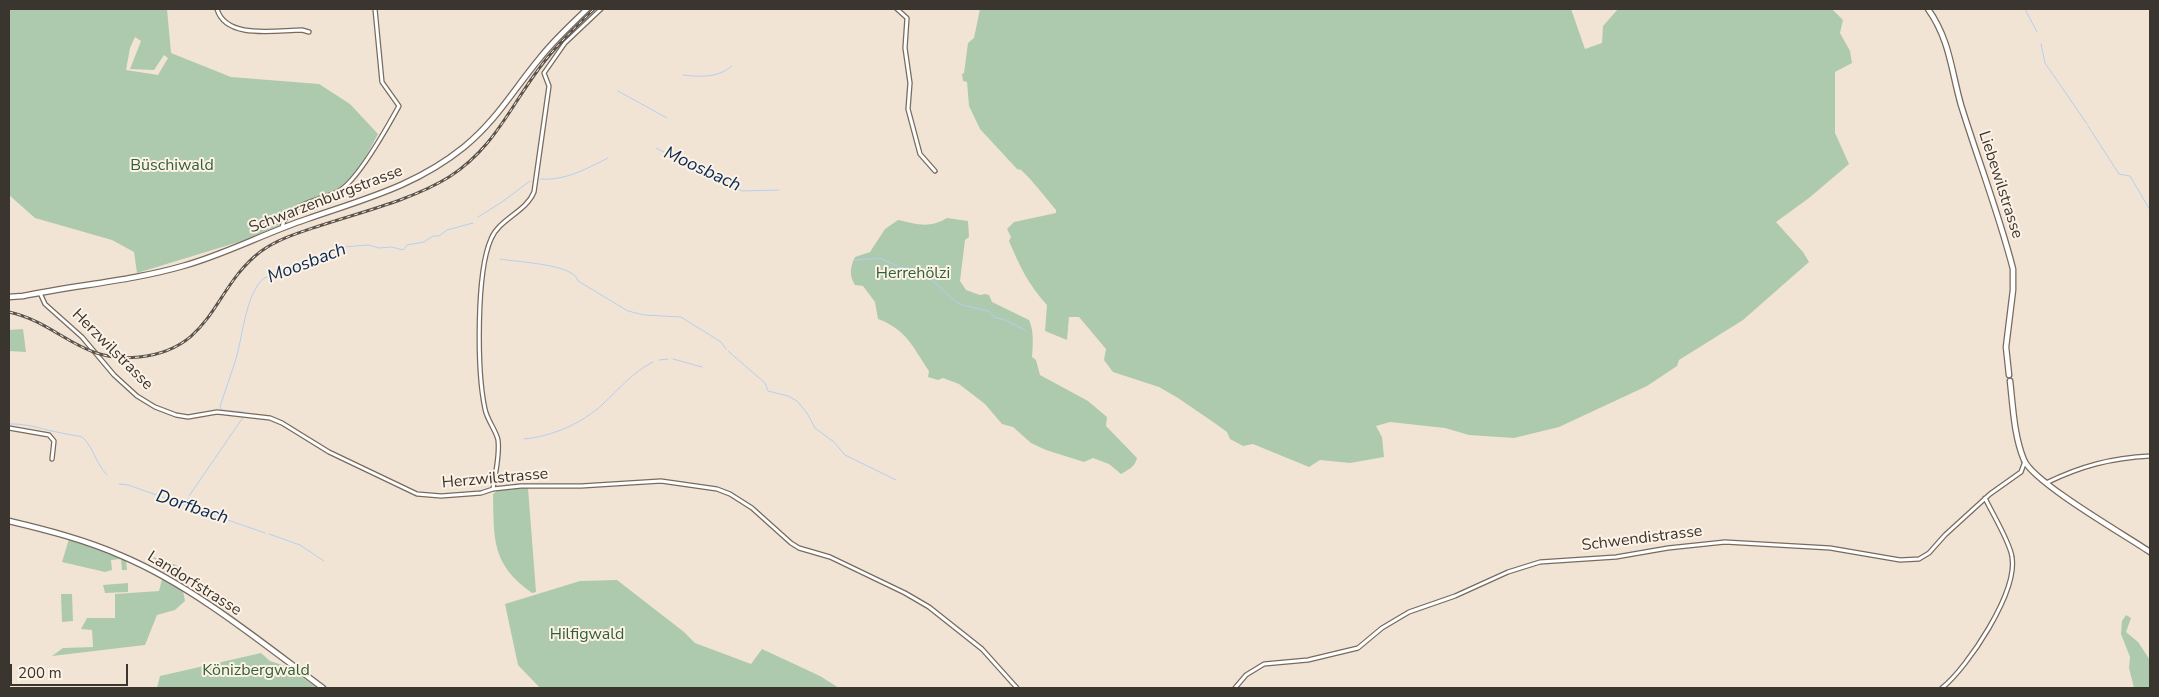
<!DOCTYPE html>
<meta charset="utf-8">
<style>
body{margin:0}
#map{position:relative;width:2159px;height:697px;overflow:hidden;background:#f2e4d5;font-family:"Nunito Sans",sans-serif}
canvas{display:block}
.frame{position:absolute;inset:0;border:10px solid #3a352f;pointer-events:none}
.scale{position:absolute;left:10px;top:664px;width:118px;height:22px;box-sizing:border-box;border:2px solid #3a352f;border-top:0;padding-left:6px;font-size:15px;line-height:18px;white-space:nowrap;color:#3a352f;-webkit-text-stroke:4px #fdf2e6;paint-order:stroke}
</style>
<div id="map">
<canvas width="2159" height="697"></canvas>
<div class="frame"></div>
<div class="scale">200 m</div>
</div>
<script>
const c = document.querySelector('canvas').getContext('2d');
c.lineJoin = 'round';
function fillPath(path, color) { c.fillStyle = color; c.fill(path, 'evenodd'); }
function strokePath(path, color, width, dash) { c.strokeStyle = color; c.lineWidth = width; c.lineCap = dash ? 'butt' : 'round'; c.setLineDash(dash || []); c.stroke(path); }
function label(font, color, halo, rows, align = 'center') {
  c.font = font + ' "Nunito Sans",sans-serif'; c.lineWidth = 4; c.setLineDash([]); c.textBaseline = 'middle'; c.strokeStyle = halo; c.fillStyle = color; for (const [text, x, y, turn = 0] of rows) {
    c.save(); c.translate(x, y); c.rotate((+turn || 0) * Math.PI / 180); c.textAlign = isNaN(turn) ? turn : align; if (halo) c.strokeText(text, 0, 0); c.fillText(text, 0, 0); c.restore();
  }
}
const green = new Path2D(`
 M9 9H167L171 53 231 77 319 84 350 104 378 134C368 153 359 171 343 185 329 199 286 200 280 225L242 241 137 273 134 252 112 240 35 218 9 195ZM135 37 141 41 130 69 154 70 164 55 168 58 158 75 126 70 130 48Z
 M980 9H1571L1585 49 1602 43 1603 26 1618 9H1832L1843 20 1840 33 1850 51 1852 63 1835 72V133L1849 164 1809 198 1776 222 1803 252 1809 262 1743 320 1679 360 1677 366 1647 386 1559 427 1514 438 1469 435 1445 428 1390 422 1376 426 1382 437 1384 457 1350 463 1320 460 1309 467 1253 444 1243 446 1230 439 1227 432 1216 424 1178 398 1159 387 1113 372 1104 360 1106 349 1079 317H1069L1067 340 1045 331 1047 305C1029 286 1019 265 1009 241L1011 237 1007 229 1014 222 1056 213V210C1044 196 1034 182 1021 170L1017 169 980 129 969 106 967 82 963 81 962 74 964 73 968 43 974 38Z
 M947 218 968 221 969 237 965 240 960 281 966 290 980 295 985 294 989 295 992 302 1029 320C1034 331 1033 344 1032 357L1036 360 1040 375 1088 401 1107 417 1106 426 1137 458C1135 467 1128 470 1121 474L1109 464 1093 458 1084 462 1046 450 1031 443 1013 427 1002 424 985 404 959 384 943 378 938 380 928 377 929 371C912 346 907 330 878 319L875 302 863 286 855 285C849 276 850 267 855 257L870 252 885 229 898 220C918 224 928 229 947 218Z
 M23 329 26 352 9 351V330Z
 M513 488H528L536 592 532 593C491 564 494 539 493 494L497 491 511 489 512 491Z
 M69 539 126 560 127 570H122L121 559 111 560 112 570 105 572 62 562Z
 M150 556 176 565 186 573V577H179L176 574 163 572 160 563Z
 M162 579 183 591 185 601 175 610 157 615 145 645 52 656 63 648 93 647 92 630 81 629 87 618H115V594L159 591Z
 M617 580 684 632 695 643 751 664 762 649 820 676 839 688H540L518 665 505 604 580 581Z
 M128 583V592L105 593 103 585Z
 M61 594H72L73 621 62 622Z
 M2126 615 2131 618 2126 632 2138 642 2150 660V688H2134L2129 668 2130 657 2121 634 2122 621Z
 M261 653 270 661 288 667 317 688H157L160 676Z`);
const stream = new Path2D(`
 M2025 9 2037 32
 M2041 44 2045 63 2087 124
 M683 75C700 77 718 78 732 66
 M618 91 667 118
 M2088 126 2119 174 2130 176 2150 210
 M656 148 742 191 779 190
 M540 179C565 181 586 169 608 158
 M478 217 502 202 530 181
 M500 259C516 262 575 264 578 281L628 311 644 315 681 317 721 342 726 349
 M855 260 880 258 899 267 923 272 955 301 962 305 988 311 996 318 1003 319 1025 330
 M728 351 765 383 768 391 788 396 797 401 807 413 815 428 834 442 845 455 896 480
 M673 359 702 367
 M659 360 668 359
 M244 412 222 410 220 407C225 390 232 373 237 355 243 333 246 294 264 278L312 263 343 247 368 245 379 248 392 247 403 250 407 245 424 242 433 236H439L447 230 473 223
 M9 424C28 423 43 430 62 433 69 435 75 435 82 437 93 446 96 464 107 475
 M524 439C553 436 581 424 603 404 620 388 633 372 653 362
 M119 484 128 485 265 533
 M189 496 244 416
 M184 504 188 499
 M269 534 300 545 324 561`);
const street = new Path2D(`
 M217 9C226 40 276 30 302 30L309 32
 M897 9 907 18 905 48 910 83 908 109 920 154 935 171
 M282 228C285 204 319 201 337 192 357 183 388 126 399 106L382 82 375 9
 M40 293 45 304 82 337 114 375 137 396 155 407 176 415 188 417 217 412 270 418 282 423 329 452 417 494 441 496 481 493 493 489 521 486H581L661 481 717 489 730 494 752 508 791 543 799 548 830 557 905 593 929 607 982 649 1017 688
 M9 428 49 435 54 441 52 459
 M2046 483C2081 466 2111 458 2150 456
 M493 489C495 474 500 456 498 440 496 430 487 420 485 409 477 372 476 273 491 239 499 219 526 212 534 192L549 86 544 73 565 43 601 9
 M1235 688 1246 675 1264 664 1308 660 1358 648 1382 628 1409 612 1455 596 1508 572 1540 562 1616 557 1668 548 1725 542 1830 548 1900 560 1919 559 1929 553 1945 535 1990 494 2021 472 2025 461
 M1942 688C1968 667 2018 592 2012 557 2010 542 1992 513 1985 498`);
const secondary = new Path2D(`
 M1928 9C1950 40 1951 70 1961 105 1978 160 1999 214 2013 269V290L2006 347 2009 375
 M9 297 23 296C76 285 131 281 183 266 226 254 265 233 307 219 364 199 416 186 464 147 497 120 514 89 540 58 554 40 571 25 587 9
 M2010 381C2013 407 2014 436 2024 460 2034 483 2125 535 2150 552
 M9 521C47 530 86 540 122 556 193 586 261 642 323 688`);
const rail = new Path2D(`
 M9 312C59 323 81 364 139 357 214 349 212 289 260 252 278 239 298 233 319 226 361 212 412 200 449 177 493 149 509 109 538 70 554 47 575 28 594 9`);
const parkNames = [
 ["Büschiwald",172,166],
 ["Herrehölzi",913,274],
 ["Hilfigwald",587,635],
 ["Könizbergwald",256,671]
];
const streetNames = [
 ["Liebewilstrasse",2000,185,72],
 ["Schwarzenburgstrasse",326,200,-21],
 ["Herzwilstrasse",112,350,45],
 ["Herzwilstrasse",495,479,-5],
 ["Schwendistrasse",1642,539,-7],
 ["Landorfstrasse",194,584,32]
];
const waterNames = [
 ["Moosbach",702,170,25],
 ["Moosbach",307,264,-21],
 ["Dorfbach",192,508,18]
];
fillPath(green, '#adcaaf');
strokePath(stream, '#b4ceef', 1);
strokePath(street, '#786b5e', 5.5);
strokePath(secondary, '#786b5e', 7);
strokePath(street, '#fff', 3);
strokePath(secondary, '#fff', 4.5);
strokePath(rail, '#5b544c', 3);
strokePath(rail, '#fdf2e6', 1, [4]);
label('16px', '#306037', '#fdf2e6', parkNames);
label('16px', '#3a352f', '#fdf2e6', streetNames);
label('italic 18px', '#072a53', '#fdf2e6', waterNames);
</script>
